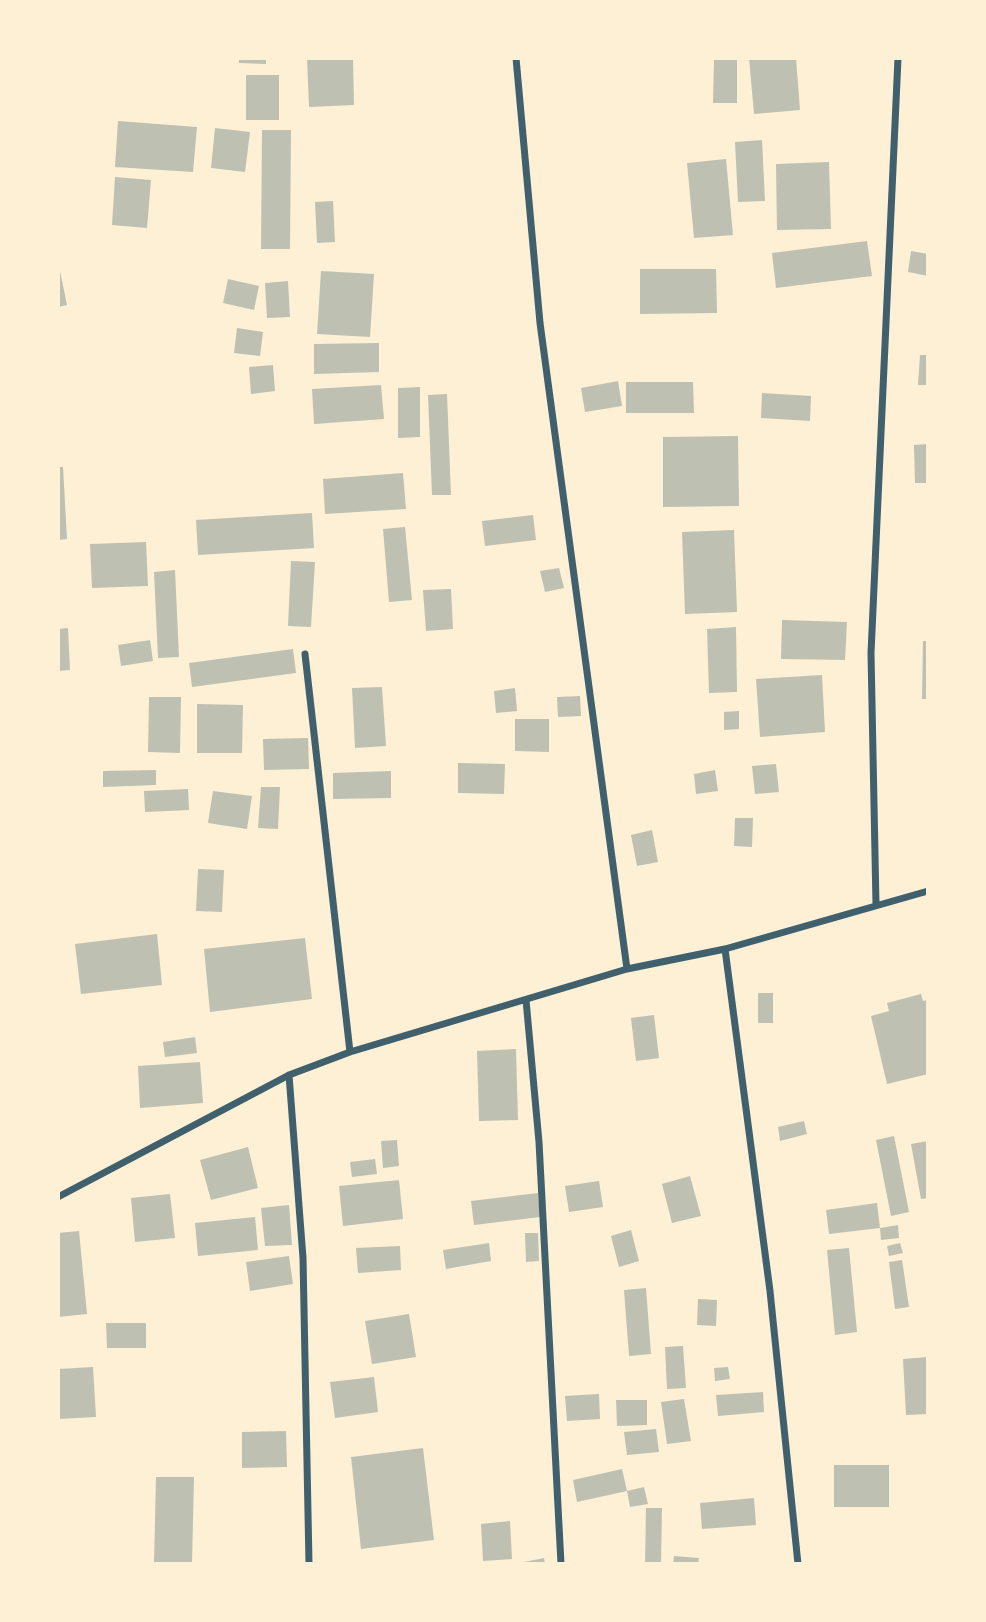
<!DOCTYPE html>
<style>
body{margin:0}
#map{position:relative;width:986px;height:1622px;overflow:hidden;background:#fdf0d5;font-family:Montserrat,sans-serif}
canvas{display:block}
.frame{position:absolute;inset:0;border:60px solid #fdf0d5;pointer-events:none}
</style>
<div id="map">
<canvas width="986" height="1622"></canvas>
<div class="frame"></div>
</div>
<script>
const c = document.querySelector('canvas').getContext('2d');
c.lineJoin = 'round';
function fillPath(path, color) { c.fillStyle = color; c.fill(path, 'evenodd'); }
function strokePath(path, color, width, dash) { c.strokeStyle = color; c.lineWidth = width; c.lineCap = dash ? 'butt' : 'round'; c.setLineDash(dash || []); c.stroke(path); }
const building = new Path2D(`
 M239 58H266V64L239 63Z
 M307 58H353L354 105 309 107Z
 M749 58H796L800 110 754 114Z
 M714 59H737V103H713Z
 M246 75H279V120H246Z
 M118 121 197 127 193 172 115 167Z
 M215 128 250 132 245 172 211 168Z
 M262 130H291L290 249H261Z
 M762 140 765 201 738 202 735 142Z
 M726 159 733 235 694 238 687 163Z
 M829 162 831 229 777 230 776 164Z
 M115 177 151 180 147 228 112 225Z
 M333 201 335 242 317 243 315 202Z
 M867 241 872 276 776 288 772 253Z
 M911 251 928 254V276L908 272Z
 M640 269H716L717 313 640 314Z
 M60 271 67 305 58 307V272Z
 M321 271 374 274 370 337 317 334Z
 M228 279 259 286 254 310 223 303Z
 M288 281 290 317 267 318 265 283Z
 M237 328 263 332 260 356 234 353Z
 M379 343V372L314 374V344Z
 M920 355H928V385H918Z
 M273 365 275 391 251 394 249 367Z
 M618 381 622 406 585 412 581 388Z
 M626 382H693L694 413H626Z
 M381 385 384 419 314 424 312 389Z
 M420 387V437L398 438V388Z
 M762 393 811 396 810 421 761 418Z
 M447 394 451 495H432L428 395Z
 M738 436 739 506 663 507V437Z
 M928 444V483H915L914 445Z
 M58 467H63L67 539 58 540Z
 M403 473 406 509 325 514 323 479Z
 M312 513 314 548 198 555 196 520Z
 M533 515 536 540 485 546 482 521Z
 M405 527 412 600 389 602 383 529Z
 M734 530 737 612 685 614 682 532Z
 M146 542 148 586 92 588 90 544Z
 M291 561 315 562 311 627 288 626Z
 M559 568 564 588 545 592 540 571Z
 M175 570 179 657 158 658 154 572Z
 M451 589 453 629 426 631 423 590Z
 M782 620 847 622 845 660 781 659Z
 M736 627 737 692 709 693 707 629Z
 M68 628 70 670 58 671V629Z
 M150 640 153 661 121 666 118 645Z
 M923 641H928V699H922Z
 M293 649 296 673 192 687 189 663Z
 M822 675 825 732 760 737 756 679Z
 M382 687 386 746 355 748 352 688Z
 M515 688 517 711 496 713 494 691Z
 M580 696 581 716 558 717 557 697Z
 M149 697H181L180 753 148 752Z
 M197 704 243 705 242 753H197Z
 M739 711V729L724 730V712Z
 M515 719H549V752L515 751Z
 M308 738 309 769 264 770 263 739Z
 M458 763 505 764 504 794 458 793Z
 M776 764 779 792 755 794 752 766Z
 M156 770V785L103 787V771Z
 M715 770 718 791 696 794 694 774Z
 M391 771V798L333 799V773Z
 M261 787H280L278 829 258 828Z
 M188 789 189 810 145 812 144 791Z
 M213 791 252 796 247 829 208 823Z
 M735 818H753L752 847 734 846Z
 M652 830 658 862 637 866 631 835Z
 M198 869 224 870 222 912 196 911Z
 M157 934 162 985 81 994 75 944Z
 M305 938 312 999 210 1012 204 949Z
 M758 993H773V1023H758Z
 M921 994 923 1001 928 1000V1074L887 1084 871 1016 889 1011 887 1003Z
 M654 1015 659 1058 636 1061 631 1018Z
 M195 1037 197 1053 165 1057 163 1042Z
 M516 1049 518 1120 479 1121 477 1051Z
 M200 1062 203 1103 140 1108 138 1066Z
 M804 1121 807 1134 780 1141 778 1127Z
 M894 1136 909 1212 891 1216 876 1140Z
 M397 1140 399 1166 383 1168 381 1141Z
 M928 1141V1198L921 1199 911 1144Z
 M248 1147 258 1188 211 1200 200 1160Z
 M375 1159 377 1174 352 1177 350 1162Z
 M690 1176 701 1216 672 1223 662 1184Z
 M399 1180 403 1219 343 1226 339 1186Z
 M599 1181 603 1207 569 1212 565 1186Z
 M538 1193 540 1217 474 1225 471 1201Z
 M170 1194 175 1238 135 1242 131 1198Z
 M877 1203 880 1228 829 1234 826 1210Z
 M289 1205 292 1245 265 1246 261 1208Z
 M255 1217 258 1250 198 1256 195 1223Z
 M898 1225 899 1238 881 1240 880 1228Z
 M631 1230 639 1261 619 1267 611 1236Z
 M79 1231 87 1314 58 1317V1233Z
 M525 1233H538L539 1261 526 1262Z
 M489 1243 491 1261 446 1269 443 1250Z
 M900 1243 903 1253 889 1256 887 1246Z
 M400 1246 401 1270 358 1273 356 1248Z
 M849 1248 857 1332 835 1335 827 1250Z
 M289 1256 293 1284 250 1291 246 1262Z
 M902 1260 909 1307 895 1309 889 1262Z
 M646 1288 651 1354 629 1356 624 1290Z
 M698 1299 717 1300 716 1326 697 1325Z
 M409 1314 416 1357 372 1364 365 1321Z
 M106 1323H146V1348H107Z
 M683 1346 686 1388 667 1389 665 1347Z
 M928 1357V1414L906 1415 903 1359Z
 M93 1367 96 1417 58 1419V1369Z
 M728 1367 730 1379 715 1381 714 1368Z
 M374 1377 378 1412 335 1418 330 1382Z
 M763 1392 764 1412 718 1416 716 1395Z
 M599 1394 600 1419 567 1421 565 1396Z
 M684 1399 691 1441 667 1444 661 1402Z
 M616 1400H647V1425L617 1426Z
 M656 1429 659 1452 627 1455 624 1432Z
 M286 1431 287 1467 242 1468V1432Z
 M423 1448 434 1540 361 1549 351 1457Z
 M834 1465H889V1507H834Z
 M622 1469 627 1491 577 1502 573 1480Z
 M156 1477H194L192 1564H154Z
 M644 1487 648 1504 630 1507 627 1491Z
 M754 1498 756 1525 702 1529 700 1503Z
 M646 1508H662L661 1564H645Z
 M510 1521 512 1559 483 1561 481 1524Z
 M674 1556 699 1558 698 1564H673Z
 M544 1558 545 1564H519V1563Z`);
const minor = new Path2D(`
 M516 58 540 323 627 969
 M305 654 350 1052
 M876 905 871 653 898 58
 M725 949 770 1291 798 1564
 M526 1000 539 1142 561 1564
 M289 1075 303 1258 309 1564
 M58 1197 289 1075 350 1052 627 969 725 949 928 891`);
fillPath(building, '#bec0b2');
strokePath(minor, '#3f606c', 7);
</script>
